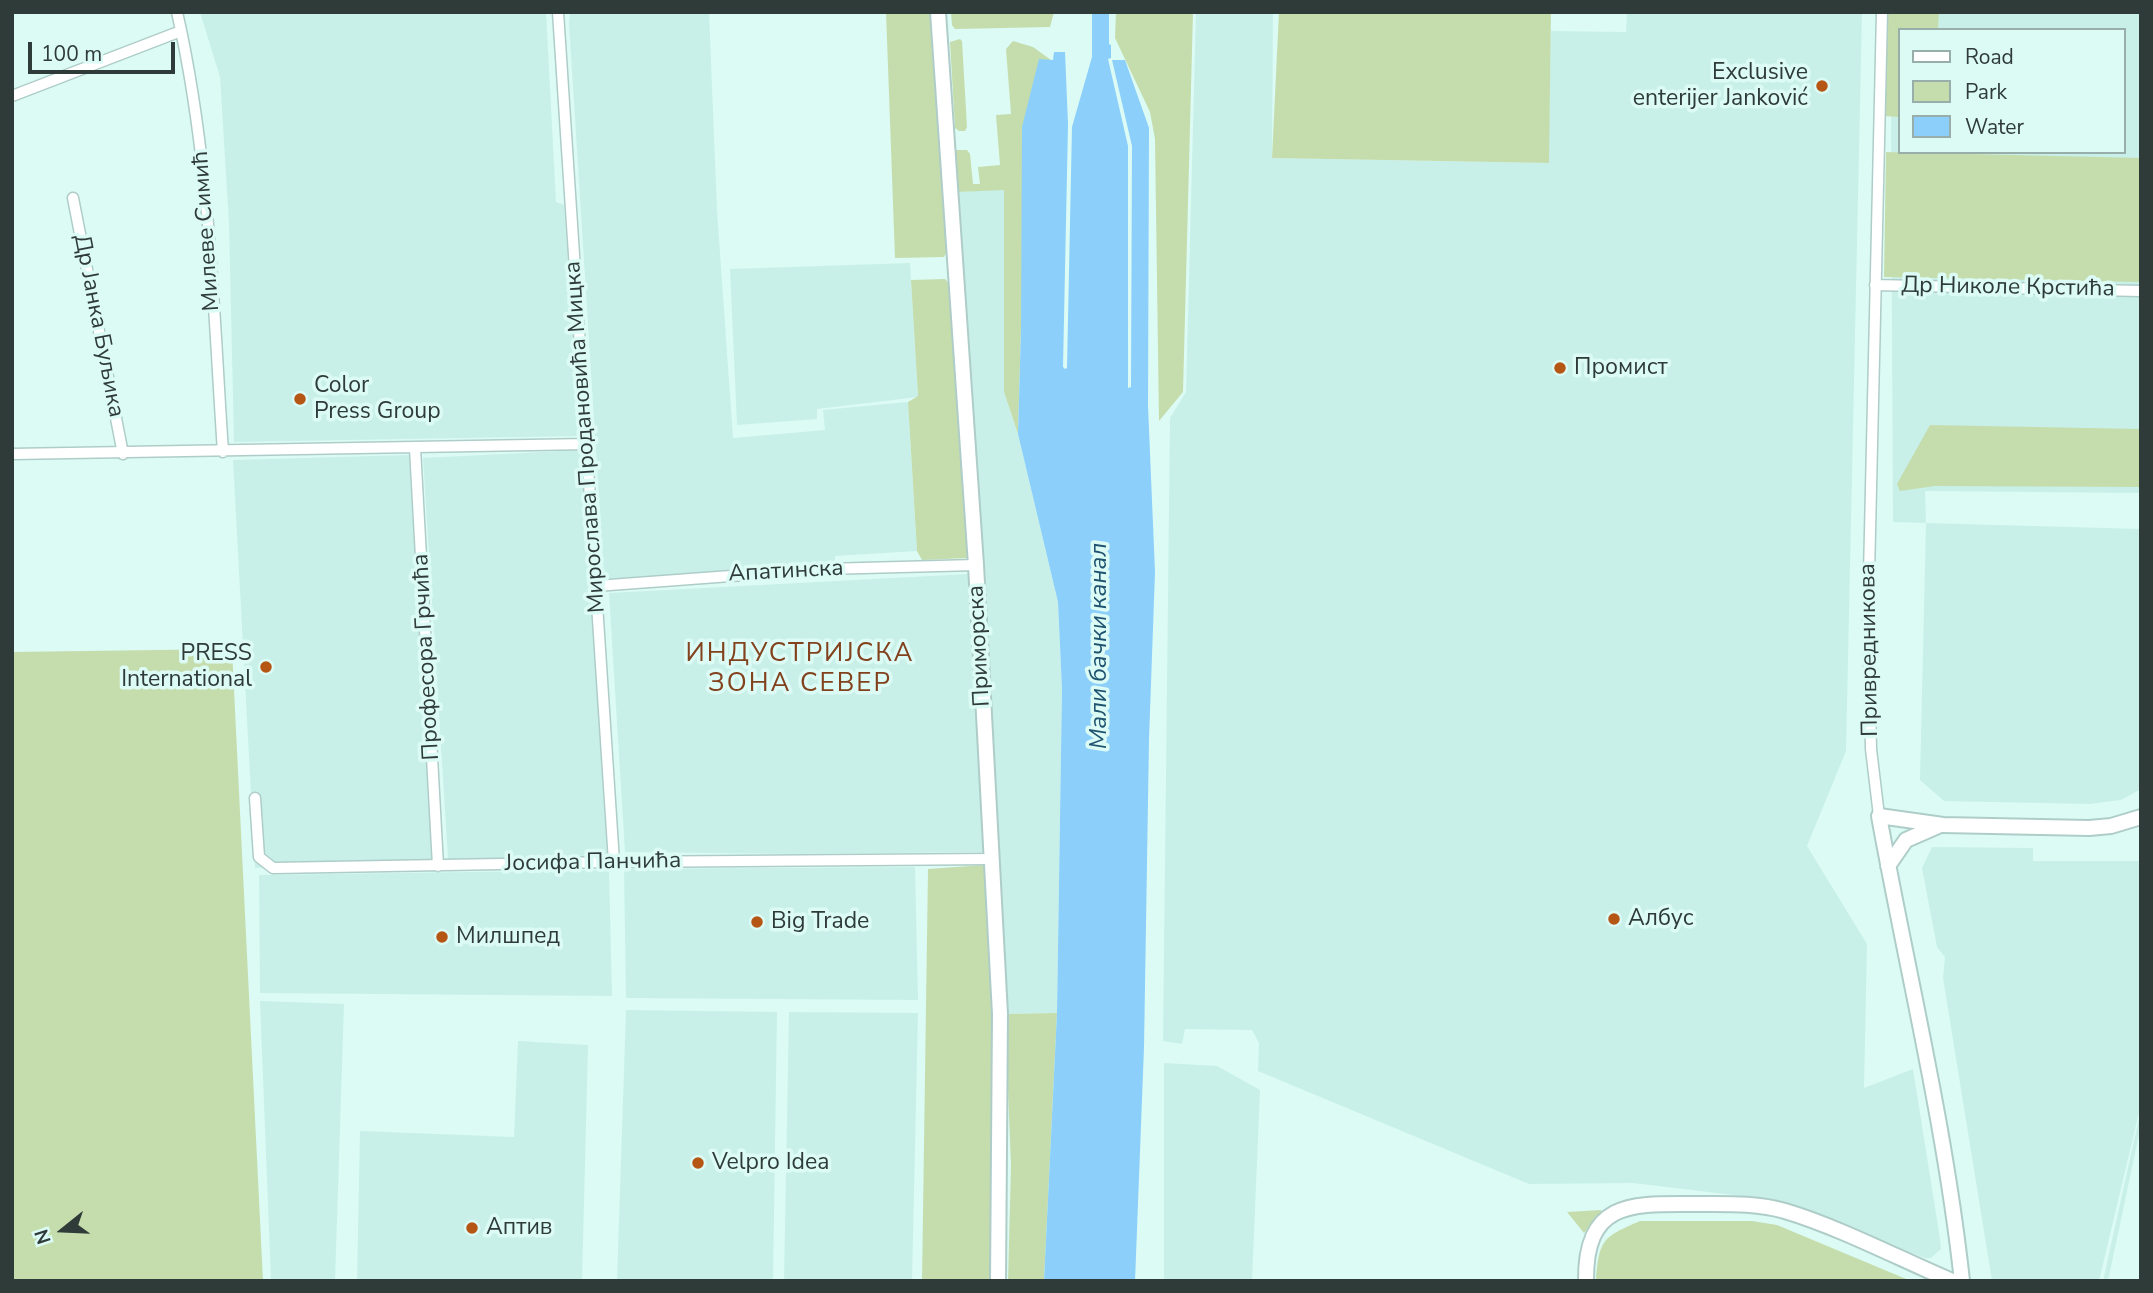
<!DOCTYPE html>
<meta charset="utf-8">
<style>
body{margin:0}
#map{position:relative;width:2153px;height:1293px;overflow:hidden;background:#dcfbf5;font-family:"Nunito Sans",sans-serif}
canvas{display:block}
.frame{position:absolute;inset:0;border:14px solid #2f3b39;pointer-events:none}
.legend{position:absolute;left:1898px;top:28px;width:228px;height:126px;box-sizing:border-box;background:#dcfbf5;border:2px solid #97aeaa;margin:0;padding:9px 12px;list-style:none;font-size:21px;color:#2f3b39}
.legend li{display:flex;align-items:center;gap:14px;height:35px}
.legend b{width:35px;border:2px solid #97aeaa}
.north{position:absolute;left:28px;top:1195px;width:70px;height:70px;-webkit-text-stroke:5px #dcfbf5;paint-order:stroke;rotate:252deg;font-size:19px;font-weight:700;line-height:28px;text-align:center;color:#2f3b39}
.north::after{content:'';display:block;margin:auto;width:24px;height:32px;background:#2f3b39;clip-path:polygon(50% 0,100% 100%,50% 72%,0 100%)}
.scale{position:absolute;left:28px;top:42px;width:147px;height:32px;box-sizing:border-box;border:4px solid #2f3b39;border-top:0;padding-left:9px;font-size:21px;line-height:24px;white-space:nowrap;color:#2f3b39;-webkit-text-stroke:5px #dcfbf5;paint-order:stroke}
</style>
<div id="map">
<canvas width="2153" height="1293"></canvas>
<div class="frame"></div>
<ul class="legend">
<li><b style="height:9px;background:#fff"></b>Road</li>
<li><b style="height:19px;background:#c5ddad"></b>Park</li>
<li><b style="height:19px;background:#8bcffa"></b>Water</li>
</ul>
<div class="north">N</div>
<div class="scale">100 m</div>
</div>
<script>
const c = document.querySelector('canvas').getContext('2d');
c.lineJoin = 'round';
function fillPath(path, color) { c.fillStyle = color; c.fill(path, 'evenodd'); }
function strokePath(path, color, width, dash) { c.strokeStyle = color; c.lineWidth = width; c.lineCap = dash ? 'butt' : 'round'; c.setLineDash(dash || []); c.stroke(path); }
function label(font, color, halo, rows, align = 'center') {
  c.font = font + ' "Nunito Sans",sans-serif'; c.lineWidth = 7; c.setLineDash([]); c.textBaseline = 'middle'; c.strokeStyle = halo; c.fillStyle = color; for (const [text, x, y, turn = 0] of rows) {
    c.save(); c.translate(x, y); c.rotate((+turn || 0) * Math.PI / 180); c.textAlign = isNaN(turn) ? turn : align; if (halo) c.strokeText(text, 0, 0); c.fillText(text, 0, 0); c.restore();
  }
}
const built = new Path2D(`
 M200 12H546L556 202 564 205 580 436 234 442 229 223 220 77Z
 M570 12H709L717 210 733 438 825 430 823 410 908 402 917 551 835 556V564L604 579 569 23Z
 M1196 12H1273L1272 158 1548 163 1551 31 1626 32 1627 12H1862L1846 751 1807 846 1867 944 1864 1088 1913 1069 1940 1239 1941 1249 1931 1258H1925L1767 1199 1633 1183 1529 1184 1258 1071 1259 1043 1252 1030 1185 1029 1182 1044 1163 1041 1170 418 1186 392Z
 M1893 12H2141V493L1925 491 1926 523 2141 529V789L2121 800 2089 804 1944 801 1920 780 1926 523 1893 522 1891 130ZM1899 30H2123V152H1899Z
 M1004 189V392L1018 434 1058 602 1062 689 1057 1013 1005 1014 957 192Z
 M910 263 918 397 817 409V419L737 425 730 269Z
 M583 450 607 856 448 859 423 458Z
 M409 455 433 859 255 868 233 460Z
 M969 574 984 852 798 854 625 852 609 593Z
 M1932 847 2033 848V861H2141V1104L2099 1281H1992L1943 978 1945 957 1937 947 1922 868Z
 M915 867 918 1000 626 998 624 869Z
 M609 870 612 996 260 993 259 875Z
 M260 1001 344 1004 335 1281H271Z
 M626 1010 777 1012 773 1281H617Z
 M789 1012 918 1013 912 1281H784Z
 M518 1041 588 1045 582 1281H357L360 1131 514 1137Z
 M1164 1063 1217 1066 1260 1090 1252 1281H1164Z
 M2141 1109V1125L2108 1281H2103Z`);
const green = new Path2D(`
 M886 12H931L947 251 944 257 895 258Z
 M951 12H1054L1050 27 955 29 952 25Z
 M1116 12H1193L1183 392 1159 421 1155 139 1150 112 1115 38Z
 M1279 12H1551L1549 163 1272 158Z
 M1885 12H1939L1938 30H1899V117L1883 116Z
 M960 39 962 41 967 127 965 131H959L955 128 950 42Z
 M1013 41 1033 47 1051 60H1039L1021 329 1018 434 1004 392V190L957 192 956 150H967L970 154 973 184H980L978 167 1000 165 996 115 1011 114 1006 49Z
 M1886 152 2141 158V282L1884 277Z
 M945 279 950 285 969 541 968 558 922 560 917 551 908 402 918 396 911 280Z
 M1930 425 2141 429V487L1935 486 1900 491 1897 484Z
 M232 649 263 1281H12V652Z
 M985 865 993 1010 991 1281H922L928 869Z
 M1057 1013 1044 1281H1008L1011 1165 1005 1014Z
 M1601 1210 1602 1213 1584 1233 1567 1212Z
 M1640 1221H1752L1777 1225 1911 1281H1596C1599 1239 1603 1237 1640 1221Z`);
const water = new Path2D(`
 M1092 12H1109V44L1111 45V58L1108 59 1128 146V388L1131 387 1132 146 1112 60H1125L1149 128 1148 406 1155 572 1149 739 1144 1047 1135 1281H1044L1057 1013 1062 689 1058 602 1018 434 1021 329 1022 127 1039 59 1053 60 1054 52H1065L1068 124 1063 367 1065 369 1067 368 1072 127 1092 57Z`);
const street = new Path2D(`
 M177 12C210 157 213 305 223 452
 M558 12 614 862
 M12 96 181 31
 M73 198 123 454
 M1875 285 2141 291
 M415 448 438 866
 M12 454 588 444
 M596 586 825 569 976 565
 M255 798 259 857 273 868 614 862 991 859
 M1879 816 1871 749 1868 618 1882 12`);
const secondary = new Path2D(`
 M938 12 976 565 1000 1014 998 1281
 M1888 866 1906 840 1938 826
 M1586 1281C1585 1198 1635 1204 1700 1204 1729 1204 1757 1203 1785 1211 1841 1228 1898 1258 1952 1281
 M1962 1281C1945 1124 1907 971 1879 816L1943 825 2089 828 2111 826 2141 817`);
const markers = [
 [1822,86,7,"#b65614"],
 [1560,368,7,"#b65614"],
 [300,399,7,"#b65614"],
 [266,667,7,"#b65614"],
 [1614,919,7,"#b65614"],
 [757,922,7,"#b65614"],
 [442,937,7,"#b65614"],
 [698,1163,7,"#b65614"],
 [472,1228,7,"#b65614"]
];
const poiNames = [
 ["Exclusive",1808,73,"right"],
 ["enterijer Janković",1808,99,"right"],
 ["Промист",1574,368],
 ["Color",314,386],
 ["Press Group",314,412],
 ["PRESS",252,654,"right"],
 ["International",252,680,"right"],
 ["Албус",1628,919],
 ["Big Trade",771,922],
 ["Милшпед",456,937],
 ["Velpro Idea",712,1163],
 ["Аптив",486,1228]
];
const streetNames = [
 ["Милеве Симић",207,231,-94],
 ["Др Николе Крстића",2008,288,1],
 ["Др Јанка Буљика",98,326,79],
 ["Мирослава Продановића Мицка",586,437,-94],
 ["Апатинска",786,572,-3],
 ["Приморска",980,646,-93],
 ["Привредникова",1870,650,-91],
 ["Професора Грчића",427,657,-93],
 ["Јосифа Панчића",593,863,-1]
];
const waterNames = [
 ["Мали бачки канал",1100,646,-90]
];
const quarterNames = [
 ["ИНДУСТРИЈСКА",800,655],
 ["ЗОНА СЕВЕР",800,685]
];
fillPath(built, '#c8f0e9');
fillPath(green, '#c5ddad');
fillPath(water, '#8bcffa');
strokePath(street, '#afcdc8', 13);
strokePath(secondary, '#afcdc8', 18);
strokePath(street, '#fff', 10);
strokePath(secondary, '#fff', 14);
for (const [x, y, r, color] of markers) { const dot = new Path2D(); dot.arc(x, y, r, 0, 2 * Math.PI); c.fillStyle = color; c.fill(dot); strokePath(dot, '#dcfbf5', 2.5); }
label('23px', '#2f3b39', '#dcfbf5', poiNames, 'left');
label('23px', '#2f3b39', '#dcfbf5', streetNames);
label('italic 24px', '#1f5370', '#dcfbf5', waterNames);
c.letterSpacing = '2px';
label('26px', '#82421d', '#dcfbf5', quarterNames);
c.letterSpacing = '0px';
</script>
